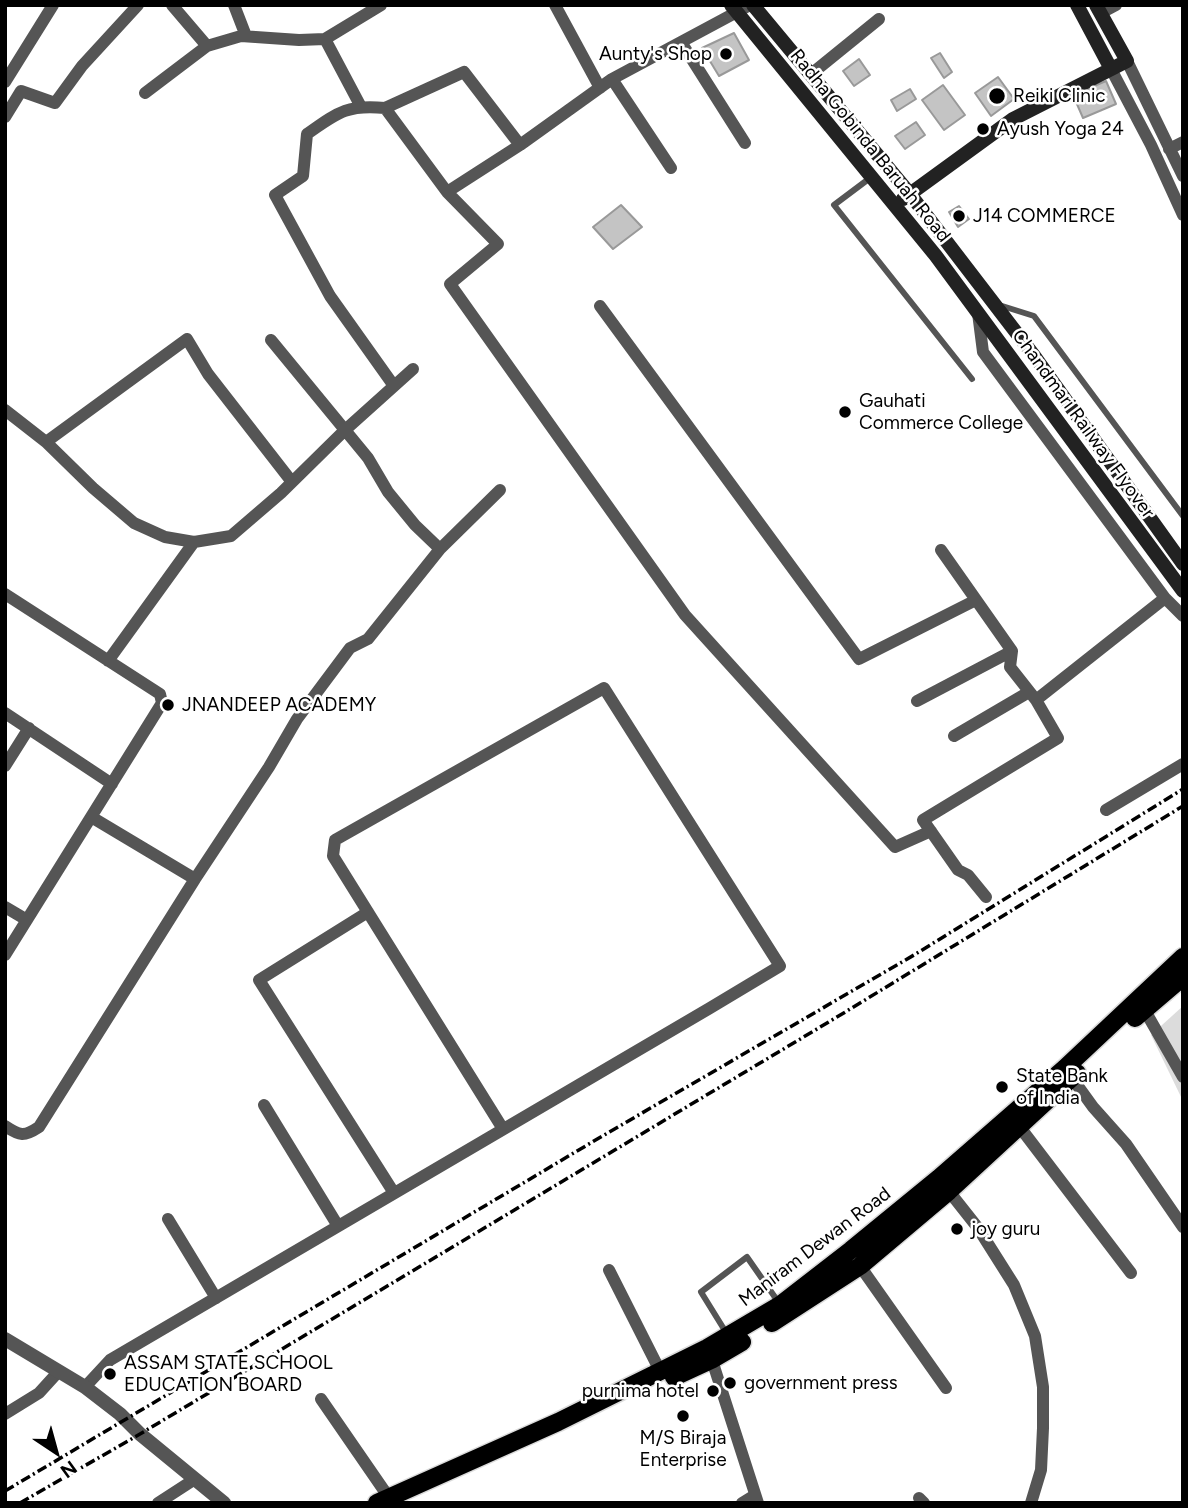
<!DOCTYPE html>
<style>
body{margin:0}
#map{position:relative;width:1188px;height:1508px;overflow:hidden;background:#fff;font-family:Figtree,sans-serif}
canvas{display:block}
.frame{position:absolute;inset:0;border:7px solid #000;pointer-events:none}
.north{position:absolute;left:21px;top:1417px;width:70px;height:70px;-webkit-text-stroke:5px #fff;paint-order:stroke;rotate:144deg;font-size:19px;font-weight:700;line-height:28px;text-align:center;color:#000}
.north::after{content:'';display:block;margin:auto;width:24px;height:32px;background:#000;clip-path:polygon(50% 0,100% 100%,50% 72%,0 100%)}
</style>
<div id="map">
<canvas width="1188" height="1508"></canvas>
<div class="frame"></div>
<div class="north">N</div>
</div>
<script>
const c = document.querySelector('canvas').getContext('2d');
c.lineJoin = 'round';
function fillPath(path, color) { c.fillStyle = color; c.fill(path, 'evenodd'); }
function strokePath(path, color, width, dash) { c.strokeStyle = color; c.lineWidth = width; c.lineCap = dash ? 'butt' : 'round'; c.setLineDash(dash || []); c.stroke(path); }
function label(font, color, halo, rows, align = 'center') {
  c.font = font + ' Figtree,sans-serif'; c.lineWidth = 5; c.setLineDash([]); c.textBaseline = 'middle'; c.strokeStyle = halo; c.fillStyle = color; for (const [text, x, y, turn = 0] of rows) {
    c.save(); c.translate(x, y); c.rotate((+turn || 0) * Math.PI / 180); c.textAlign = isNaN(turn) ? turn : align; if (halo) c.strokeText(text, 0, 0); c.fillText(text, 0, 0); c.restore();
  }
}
const green = new Path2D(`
 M1183 1006V1101L1151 1035Z`);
const building = new Path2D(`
 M734 33 749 60 719 76 702 48Z
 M940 53 952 72 944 78 931 58Z
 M859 59 870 75 854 86 843 71Z
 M998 77 1014 99 991 116 975 93Z
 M1106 81 1116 104 1083 118 1073 95Z
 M943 85 965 115 944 130 922 100Z
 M910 89 916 99 897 111 891 100Z
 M916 122 925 135 905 149 895 136Z
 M621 205 642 227 613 249 593 227Z
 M959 206 969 219 958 227 949 212Z`);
const service = new Path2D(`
 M870 178 834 205 972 379
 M999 305 1034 316 1183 516
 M727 1334 701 1292 747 1257 779 1303`);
const minor = new Path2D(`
 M172 5 207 46
 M234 5 246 36
 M555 5 600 88
 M1101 13 1116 5
 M325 39 360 105
 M681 42 745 143
 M1127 61 1183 176
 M1111 69 1151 145 1183 215
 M810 75 879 19
 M612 79 671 168
 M5 82 53 5
 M145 93 207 46 241 36 299 40 325 39 381 5
 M385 108 464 72 520 145
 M5 117 21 91 55 103 82 66 138 5
 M1169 149 1183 142
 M447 192 520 145 612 79 750 5
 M600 306 859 659 976 600
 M978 313 983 352 1165 598 1183 616
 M271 340 368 458 388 492 415 525 440 549
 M394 386 330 296 275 195 303 176 307 134C337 113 347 104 385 108L447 192 498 244 450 284 685 615 895 847 931 831
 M5 410 46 442 93 488 134 523 165 537 194 542 231 536 281 493 344 431 413 369
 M46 442 187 339 208 374 292 482
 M941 550 1012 651 1010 667 1036 700 1165 598
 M5 594 160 694 162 703 5 955
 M108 661 194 542
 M917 701 1012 651
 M5 713 112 784
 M954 736 1029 692
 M5 766 29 728
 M1106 810 1183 764
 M93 818 195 879
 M986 897 968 875 958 870 923 820 1058 738 1036 700
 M5 907 27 920
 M368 912 259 980 394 1193
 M1144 1009 1183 1077
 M1067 1071 1093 1107 1126 1144 1183 1227
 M264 1105 338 1226
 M5 1126C20 1136 24 1137 39 1127L195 879 269 767 297 719 350 648 368 639 440 549 500 490
 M1019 1126 1131 1273
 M944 1185 978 1228 1014 1285 1035 1336 1043 1387V1428L1041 1470 1031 1503
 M168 1219 216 1298
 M860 1266 946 1388
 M609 1270 656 1363 658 1372
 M710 1354 758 1503
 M85 1387 110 1360 710 1008 780 966 604 688 335 840 333 856 503 1129
 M321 1399 392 1502
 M5 1414 39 1393 59 1371
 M919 1498 924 1503
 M158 1503 195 1479
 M742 1503 755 1495`);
const tertiary = new Path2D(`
 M5 1339 85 1387 120 1414 140 1434 224 1503`);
const secondary = new Path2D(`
 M731 5 936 256 1183 591
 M753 5 910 194 1035 357 1183 564
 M1077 5 1111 69
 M903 199 1013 119 1127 61 1096 5`);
const primary = new Path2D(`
 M1135 1018 1183 977
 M772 1323 860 1266 949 1191 1077 1073
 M674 1377 713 1359 742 1342
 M377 1503 558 1422 707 1348 780 1305 851 1250 939 1178 1065 1068 1183 957`);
const rail = new Path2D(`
 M5 1491 599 1138 914 955 1183 789
 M20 1503 140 1434 842 1014 1183 806`);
const markers = [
 [726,54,7,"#000"],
 [997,96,9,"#000"],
 [983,129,7,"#000"],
 [959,216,7,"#000"],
 [845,412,7,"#000"],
 [168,705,7,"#000"],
 [1002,1087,7,"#000"],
 [957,1229,7,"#000"],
 [110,1374,7,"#000"],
 [730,1383,7,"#000"],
 [713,1391,7,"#000"],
 [683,1416,7,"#000"]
];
const poiNames = [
 ["Aunty's Shop",712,54,"right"],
 ["Reiki Clinic",1013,96],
 ["Ayush Yoga 24",997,129],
 ["J14 COMMERCE",973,216],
 ["Gauhati",859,401],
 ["Commerce College",859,423],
 ["JNANDEEP ACADEMY",182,705],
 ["State Bank",1016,1076],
 ["of India",1016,1098],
 ["joy guru",971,1229],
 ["ASSAM STATE SCHOOL",124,1363],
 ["EDUCATION BOARD",124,1385],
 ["government press",744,1383],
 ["purnima hotel",699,1391,"right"],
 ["M/S Biraja",683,1438,"center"],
 ["Enterprise",683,1460,"center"]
];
const streetNames = [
 ["Radha Gobinda Baruah Road",870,146,51],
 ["Chandmari Railway Flyover",1083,424,54],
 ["Maniram Dewan Road",815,1247,-37]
];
fillPath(green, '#dcdcdc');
fillPath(building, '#c4c4c4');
strokePath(building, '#999', 2);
strokePath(primary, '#dbdbdb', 21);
strokePath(service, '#555', 6);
strokePath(minor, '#555', 12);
strokePath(tertiary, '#555', 14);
strokePath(secondary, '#222', 14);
strokePath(primary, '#000', 18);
strokePath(rail, '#000', 3.5, [10, 3.5, 2, 3.5]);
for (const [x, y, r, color] of markers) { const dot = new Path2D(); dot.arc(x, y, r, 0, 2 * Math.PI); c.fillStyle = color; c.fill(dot); strokePath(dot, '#fff', 2.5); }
label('19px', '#000', '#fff', poiNames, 'left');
label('19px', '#000', '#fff', streetNames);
</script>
